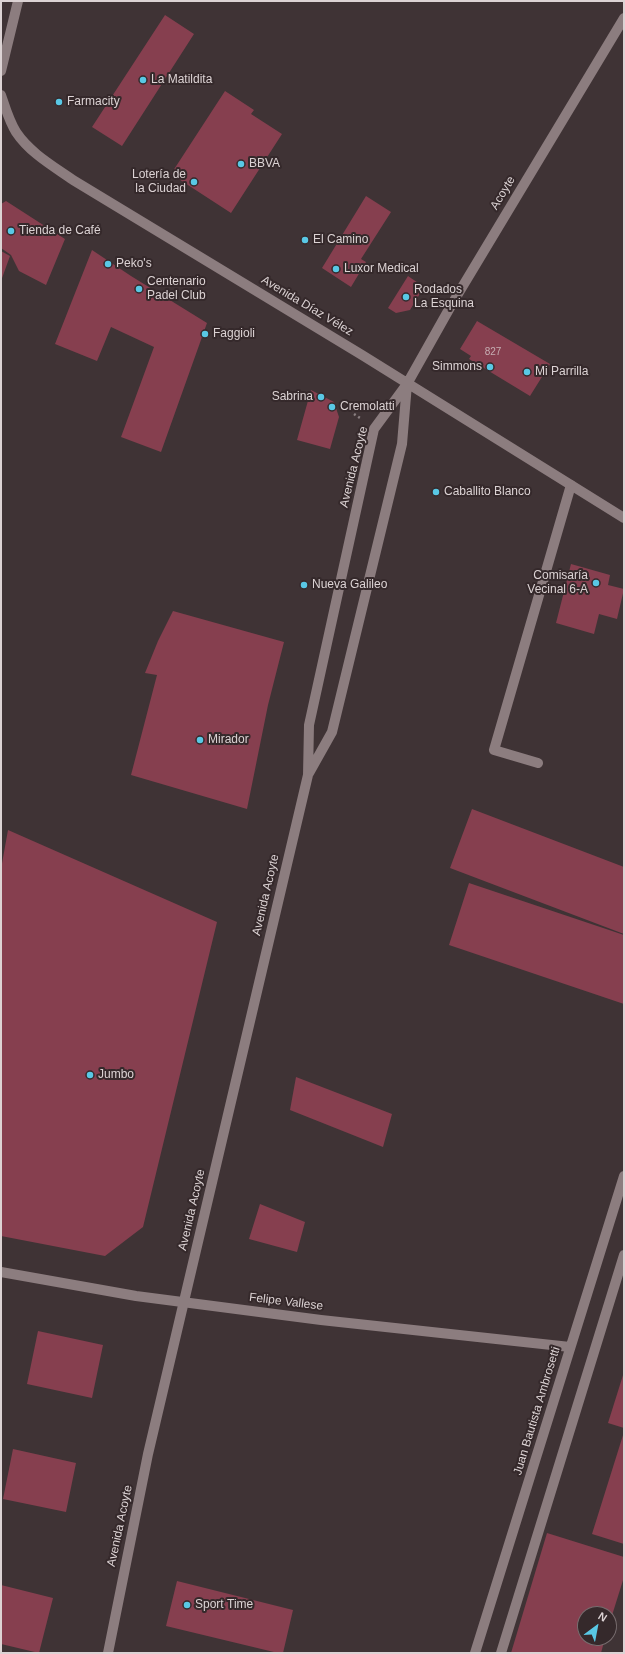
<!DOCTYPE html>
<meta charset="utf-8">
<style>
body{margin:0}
#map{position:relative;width:625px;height:1654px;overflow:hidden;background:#3f3335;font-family:Helvetica,sans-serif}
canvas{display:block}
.frame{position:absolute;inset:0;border:2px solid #dcd3d4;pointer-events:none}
.north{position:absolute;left:577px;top:1606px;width:40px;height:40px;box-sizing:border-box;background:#35292b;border:1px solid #786d6f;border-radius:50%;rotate:32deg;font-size:11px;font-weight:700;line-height:16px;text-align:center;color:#dcd3d4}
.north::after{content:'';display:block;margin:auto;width:14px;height:18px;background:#59c8e5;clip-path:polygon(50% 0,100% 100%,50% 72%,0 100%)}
</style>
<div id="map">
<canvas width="625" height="1654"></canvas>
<div class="frame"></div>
<div class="north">N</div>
</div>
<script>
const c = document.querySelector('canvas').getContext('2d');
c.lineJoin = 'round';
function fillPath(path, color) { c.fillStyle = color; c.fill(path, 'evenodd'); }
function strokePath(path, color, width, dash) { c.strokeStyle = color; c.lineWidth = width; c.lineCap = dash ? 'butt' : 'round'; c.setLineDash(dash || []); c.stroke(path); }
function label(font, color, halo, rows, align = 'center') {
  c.font = font + ' Helvetica,sans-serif'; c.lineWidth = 4; c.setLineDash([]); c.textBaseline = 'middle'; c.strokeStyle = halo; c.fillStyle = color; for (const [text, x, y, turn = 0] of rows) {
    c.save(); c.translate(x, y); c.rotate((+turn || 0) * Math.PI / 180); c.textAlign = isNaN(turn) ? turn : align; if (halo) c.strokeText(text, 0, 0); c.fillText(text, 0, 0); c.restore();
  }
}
const building = new Path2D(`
 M165 15 194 34 122 146 92 127Z
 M225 91 254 110 251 114 282 134 231 213 171 174Z
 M366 196 391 212 361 259 366 262 351 287 322 268Z
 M6 201 65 239 46 285 19 271 11 255 1 248V204Z
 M92 250 131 276 207 323 161 452 121 437 154 347 111 327 97 361 55 344Z
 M1 251 10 256 1 281Z
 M408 276 424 287 410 310 396 313 388 308Z
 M477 321 550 364 530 396 469 359 471 356 460 349Z
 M311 390 334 402 339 417 330 449 297 440Z
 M571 564 610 575 608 585 624 589 617 619 599 614 594 634 556 623Z
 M173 611 284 642 268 705 247 809 131 775 157 675 145 673 158 641Z
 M472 809 624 867V934L450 868Z
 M8 830 217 922 143 1227 105 1256 1 1236V869Z
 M469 883 624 935V1004L449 945Z
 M296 1077 392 1114 383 1147 290 1110Z
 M260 1204 305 1222 297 1252 249 1239Z
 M38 1331 103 1345 92 1398 27 1384Z
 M624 1372V1428L608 1423Z
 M624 1432V1544L592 1534Z
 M13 1449 76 1463 66 1512 3 1499Z
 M547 1533 624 1557V1577L609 1625V1614H585V1638H605L601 1653H511Z
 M177 1581 293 1610 283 1653H278L166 1626Z
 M1 1585 53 1598 39 1653 1 1644Z`);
const path = new Path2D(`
 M354 414 360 418`);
const lane = new Path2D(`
 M538 763 494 750 571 485
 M501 1653 624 1255`);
const street = new Path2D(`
 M1 1272 136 1296 321 1320 570 1347
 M475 1653 624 1176`);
const secondary = new Path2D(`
 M1 71 18 1
 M1 95C5 107 9 121 16 132 30 153 53 166 73 180L362 355 624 518
 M309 773 332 732 402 444 407 384
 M108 1653 148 1454 308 775 309 725 374 429 407 384 452 304 624 18`);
const markers = [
 [143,80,4,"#59c8e5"],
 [59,102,4,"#59c8e5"],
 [241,164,4,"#59c8e5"],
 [194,182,4,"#59c8e5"],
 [11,231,4,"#59c8e5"],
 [305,240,4,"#59c8e5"],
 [108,264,4,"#59c8e5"],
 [336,269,4,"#59c8e5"],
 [139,289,4,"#59c8e5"],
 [406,297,4,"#59c8e5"],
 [205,334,4,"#59c8e5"],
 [490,367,4,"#59c8e5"],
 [527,372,4,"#59c8e5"],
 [321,397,4,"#59c8e5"],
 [332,407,4,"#59c8e5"],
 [436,492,4,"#59c8e5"],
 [596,583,4,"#59c8e5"],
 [304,585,4,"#59c8e5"],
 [200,740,4,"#59c8e5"],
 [90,1075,4,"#59c8e5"],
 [187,1605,4,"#59c8e5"]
];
const numberNames = [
 ["827",493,352]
];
const poiNames = [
 ["La Matildita",151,80],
 ["Farmacity",67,102],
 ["BBVA",249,164],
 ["Lotería de",186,175,"right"],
 ["la Ciudad",186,189,"right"],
 ["Tienda de Café",19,231],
 ["El Camino",313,240],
 ["Peko's",116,264],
 ["Luxor Medical",344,269],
 ["Centenario",147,282],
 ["Padel Club",147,296],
 ["Rodados",414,290],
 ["La Esquina",414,304],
 ["Faggioli",213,334],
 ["Simmons",482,367,"right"],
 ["Mi Parrilla",535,372],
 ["Sabrina",313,397,"right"],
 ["Cremolatti",340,407],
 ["Caballito Blanco",444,492],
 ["Comisaría",588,576,"right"],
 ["Vecinal 6-A",588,590,"right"],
 ["Nueva Galileo",312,585],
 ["Mirador",208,740],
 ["Jumbo",98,1075],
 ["Sport Time",195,1605]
];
const streetNames = [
 ["Acoyte",503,193,-59],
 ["Avenida Díaz Vélez",307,306,31],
 ["Avenida Acoyte",354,467,-76],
 ["Avenida Acoyte",266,895,-77],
 ["Avenida Acoyte",192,1210,-77],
 ["Felipe Vallese",286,1302,7],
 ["Juan Bautista Ambrosetti",537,1411,-73],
 ["Avenida Acoyte",120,1526,-78]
];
fillPath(building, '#863f4f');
strokePath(path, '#8a7f81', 2.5, [2, 3]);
strokePath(lane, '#8c7d7f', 10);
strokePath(street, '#8c7d7f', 10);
strokePath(secondary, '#8c7d7f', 10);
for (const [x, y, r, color] of markers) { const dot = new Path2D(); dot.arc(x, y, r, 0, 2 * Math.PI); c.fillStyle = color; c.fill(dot); strokePath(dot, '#35292b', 1.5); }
label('10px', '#c6aeb3', null, numberNames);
label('12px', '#dcd3d4', '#35292b', poiNames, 'left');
label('12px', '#dcd3d4', '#35292b', streetNames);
</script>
